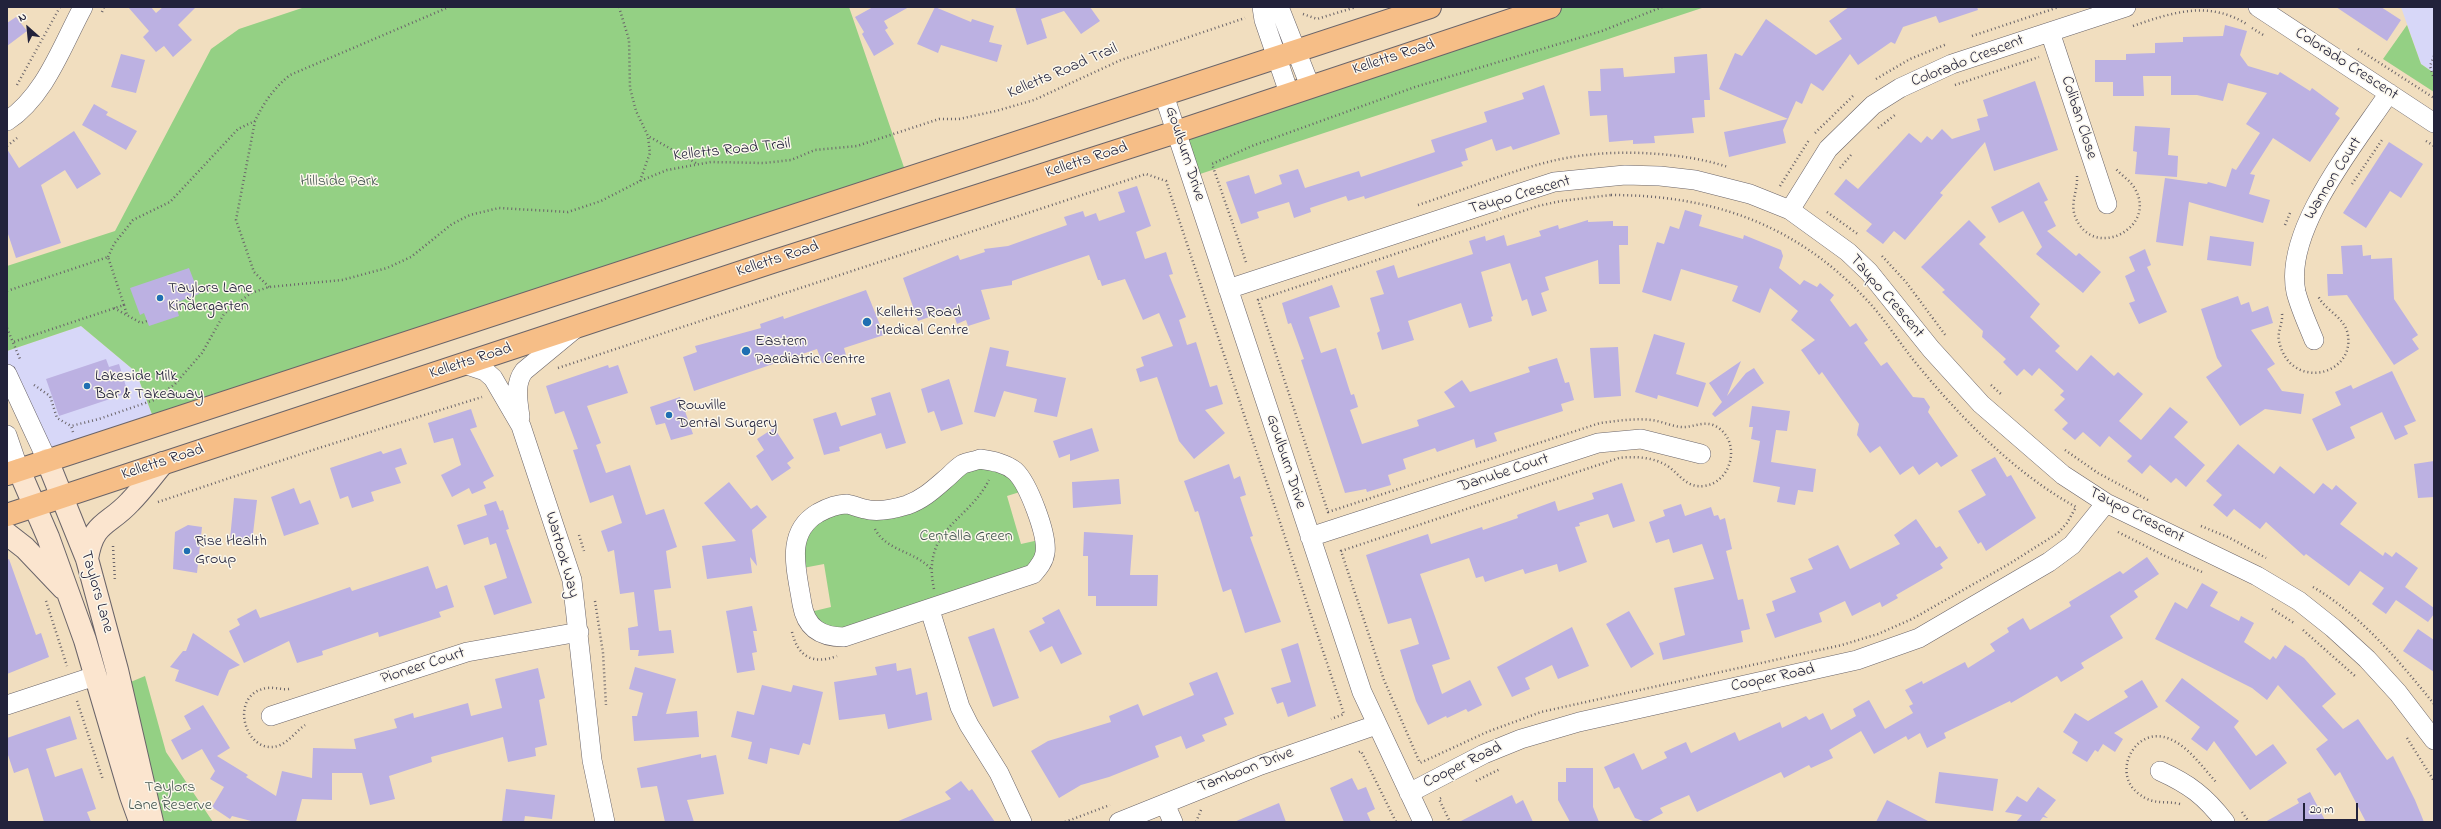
<!DOCTYPE html>
<style>
body{margin:0}
#map{position:relative;width:2441px;height:829px;overflow:hidden;background:#f1debf;font-family:"Indie Flower",sans-serif}
canvas{display:block}
.frame{position:absolute;inset:0;border:8px solid #22223b;pointer-events:none}
.north{position:absolute;left:8px;top:8px;width:40px;height:40px;-webkit-text-stroke:3px #fbf7ec;paint-order:stroke;rotate:333deg;font-size:11px;font-weight:700;line-height:16px;text-align:center;color:#22223b}
.north::after{content:'';display:block;margin:auto;width:14px;height:18px;background:#22223b;clip-path:polygon(50% 0,100% 100%,50% 72%,0 100%)}
.scale{position:absolute;left:2303px;top:803px;width:55px;height:18px;box-sizing:border-box;border:2px solid #22223b;border-top:0;padding-left:5px;font-size:12px;line-height:14px;white-space:nowrap;color:#22223b;-webkit-text-stroke:3px #fbf7ec;paint-order:stroke}
</style>
<div id="map">
<canvas width="2441" height="829"></canvas>
<div class="frame"></div>
<div class="north">N</div>
<div class="scale">20 m</div>
</div>
<script>
const c = document.querySelector('canvas').getContext('2d');
c.lineJoin = 'round';
function fillPath(path, color) { c.fillStyle = color; c.fill(path, 'evenodd'); }
function strokePath(path, color, width, dash) { c.strokeStyle = color; c.lineWidth = width; c.lineCap = dash ? 'butt' : 'round'; c.setLineDash(dash || []); c.stroke(path); }
function label(font, color, halo, rows, align = 'center') {
  c.font = font + ' "Indie Flower",sans-serif'; c.lineWidth = 3; c.setLineDash([]); c.textBaseline = 'middle'; c.strokeStyle = halo; c.fillStyle = color; for (const [text, x, y, turn = 0] of rows) {
    c.save(); c.translate(x, y); c.rotate((+turn || 0) * Math.PI / 180); c.textAlign = isNaN(turn) ? turn : align; if (halo) c.strokeText(text, 0, 0); c.fillText(text, 0, 0); c.restore();
  }
}
const built = new Path2D(`
 M2401 7H2434V73L2421 64Z
 M81 326 136 372 156 425 47 460 7 374V351Z`);
const green = new Path2D(`
 M305 7H849L908 179 156 425 136 372 81 326 7 351V266L115 231 211 49 239 29Z
 M1550 7H1705L1191 177 1176 132Z
 M2407 25 2421 64 2434 73V92L2383 59Z
 M973 467 1001 470 1023 491 1007 496 1021 544 1039 540 1040 547 1029 569 829 632 810 612 831 607 824 564 803 568 805 540 819 522 842 512 866 516Z
 M145 676 166 752 213 822H152L121 686Z`);
const building = new Path2D(`
 M128 7H151L156 13 163 7H196L178 25 192 40 173 57 164 46 156 52 143 37 149 31Z
 M873 7H909L884 21 888 28 885 30 894 44 874 56 862 34 864 32 855 17Z
 M935 7 971 22 972 19 994 26 989 42 1002 45 997 62 941 45 938 53 917 44Z
 M1015 7H1090L1100 21 1081 34 1064 11 1041 19 1047 38 1027 45Z
 M1849 7H1977L1978 10 1939 23 1936 16 1903 27 1895 44 1891 42 1858 65 1850 54 1823 91 1811 83 1802 104 1796 101 1788 119 1719 89 1735 53 1742 56 1766 19 1816 55 1842 39 1829 21Z
 M2336 7H2381L2401 20 2387 41Z
 M16 17 27 31 7 46V23Z
 M2225 25 2247 31 2240 55 2248 66 2278 75 2280 72 2310 91 2312 88 2339 108 2335 114 2340 118 2310 162 2273 138 2250 174 2255 175 2249 194 2270 200 2263 223 2189 202 2183 246 2156 242 2165 178 2207 184 2208 182 2226 187 2232 168 2236 170 2260 133 2246 124 2267 93 2228 83 2223 101 2197 95H2171V76H2143L2144 96H2113V82H2095V60H2126V54L2155 53V43L2183 42V37L2223 36Z
 M121 54 145 60 136 93 111 87Z
 M1707 54 1710 100H1704L1705 117 1692 118 1694 133 1654 136 1655 143 1633 144V140L1609 142 1607 115 1590 116 1588 91H1601L1600 69 1623 68 1624 77 1675 73 1674 57Z
 M2035 81 2058 150 1994 171 1985 142 1940 193 1943 195 1905 240 1894 231 1883 244 1866 231 1872 224 1834 194 1846 179 1858 189 1909 133 1921 143 1927 136 1932 140 1942 129 1952 139 1980 130 1977 119 1988 116 1983 100Z
 M1544 85 1560 134 1513 150 1511 146 1496 151 1492 139 1465 149 1468 160 1461 162 1463 166 1365 199 1364 196 1348 201 1346 196 1310 208 1311 212 1294 218 1289 202 1257 212 1259 218 1241 224 1226 182 1249 175 1255 194 1282 184 1279 175 1298 169 1305 188 1359 171 1361 177 1435 152 1431 140 1487 122 1484 112 1524 99 1522 93Z
 M94 104 108 112 106 115 137 131 126 150 82 125Z
 M1788 119 1783 130 1786 143 1729 157 1724 132Z
 M2135 126 2170 128 2168 155 2178 156 2177 177 2135 174 2137 152 2133 151Z
 M74 131 101 174 77 189 65 170 41 185 61 243 16 258 7 231V149L19 168Z
 M2389 142 2423 164 2401 198 2390 191 2366 228 2343 213Z
 M2039 182 2048 200 2044 202 2056 226 2047 231 2076 256 2079 253 2101 272 2083 293 2036 254 2042 247 2023 211 1999 223 1991 207Z
 M1137 186 1151 226 1136 232 1145 259 1166 252 1173 274 1169 275 1186 317 1179 320 1187 345 1196 342 1210 387 1217 385 1223 404 1205 410 1225 433 1194 459 1179 441 1157 377 1140 382 1136 369 1144 366 1141 357 1173 346 1159 313 1143 320 1125 279 1102 286 1100 280H1098L1089 255 1012 281V285L981 290 990 319 968 326 966 320 957 324 952 309 918 321 903 278 958 255 960 260 985 252 984 249 1008 246 1067 225 1064 217 1083 211 1085 217 1096 213 1099 221 1125 212 1118 192Z
 M1685 210 1702 215 1699 226 1743 239 1744 235 1781 250 1783 256 1779 268 1800 285 1804 280 1817 287 1820 283 1834 295 1830 300 1850 327 1856 323 1868 340 1864 343 1881 366 1887 362 1913 397 1924 398 1930 407 1928 412 1958 456 1941 467 1937 462 1919 475 1913 466 1900 475 1880 446 1870 453 1857 435 1859 424 1822 372 1819 375 1801 350 1815 340 1791 320 1798 311 1770 288 1760 313 1732 301 1738 286 1681 269 1671 301 1642 292 1657 242 1664 244 1670 226 1679 229Z
 M1588 220V222L1613 221V226H1628V245H1619L1620 284H1599L1598 260 1545 277 1549 290 1541 293 1547 311 1532 316 1527 299 1522 301 1510 263 1481 272 1493 316 1491 317 1492 321 1469 328 1461 303 1408 321 1414 340 1382 350 1377 333 1380 331 1370 298 1384 294 1376 271 1394 265 1398 278 1473 254 1469 241 1485 236 1486 241 1504 235 1507 246 1541 236 1539 231 1558 225 1559 229Z
 M1969 220 1986 237 1979 244 2040 304 2030 317 2060 346 2055 351 2077 371 2091 355 2114 376 2118 372 2143 394 2119 421 2141 440 2170 407 2188 422 2174 437 2205 465 2186 487 2176 478 2171 483 2150 465 2142 474 2127 461 2132 456 2109 436 2100 447 2083 432 2075 440 2062 429 2068 423 2054 410 2065 399 2060 395 2064 391 2039 368 2032 376 2024 369 2017 376 2003 362 2006 359 1982 337 1983 331 1942 292 1945 290 1921 267Z
 M2210 236 2254 242 2251 266 2207 260Z
 M2362 245 2363 256 2371 255V259L2392 258 2394 299 2418 335 2412 339 2419 349 2394 365 2347 295 2328 296 2327 274H2343L2341 246Z
 M2145 249 2151 265 2147 267 2167 312 2139 324 2129 303 2135 301 2125 276 2135 271 2129 257Z
 M189 268 199 294 175 303 179 316 149 326 144 313 140 315 130 288Z
 M1332 285 1340 307 1309 317 1321 353 1336 348 1351 395 1354 394 1358 407 1350 410 1362 444 1419 426 1417 420 1455 407 1444 392 1462 380 1470 392 1530 372 1528 367 1557 358 1565 383 1569 382 1574 400 1561 404 1563 411 1494 433 1497 441 1476 448 1474 439 1437 452 1435 448 1403 459 1406 469 1388 475 1391 485 1367 492 1366 489 1345 493 1301 360 1304 359 1291 323 1288 324 1282 303Z
 M866 290 884 335 844 348 846 355 822 363 817 349 694 391 683 357 697 352 695 346 761 328 760 324 783 316 784 319Z
 M2238 296 2241 305 2249 302 2252 312 2268 306 2273 323 2251 330 2275 364 2267 369 2282 391 2304 394 2301 414 2265 409 2240 426 2206 377 2222 366 2217 358 2201 309Z
 M1654 334 1685 343 1676 374 1706 383 1698 407 1658 395 1657 399 1635 392Z
 M990 347 1009 351 1006 366 1066 378 1057 417 1034 412 1037 399 1004 391 995 417 974 412Z
 M1618 347 1621 396 1594 398 1590 348Z
 M106 359 109 367 119 364 128 393 59 416 46 379Z
 M1741 361 1727 396 1746 373 1754 368 1764 383 1715 417 1712 414 1722 402 1709 383Z
 M608 365 609 368 618 365 628 393 587 406 601 443 596 445 606 473 630 465 646 515 664 509 677 547 666 551 671 588 654 590 659 631 671 630 674 653 638 656 639 650H630L628 628 638 626 634 592 620 594 614 550 608 552 601 531 622 523 613 495 590 503 573 450 578 449 564 411 555 414 546 386Z
 M2392 371 2416 421 2404 426 2408 434 2395 440 2382 412 2350 427 2355 438 2327 451 2312 419 2341 405 2335 392 2351 385 2353 389Z
 M949 379 963 424 941 431 934 411 928 413 921 389Z
 M890 392 906 443 886 449 881 433 839 447 840 451 824 455 813 419 836 412 841 426 876 415 871 398Z
 M680 397 693 434 671 440 665 423 656 425 650 407Z
 M1752 406 1790 411 1787 431 1776 430 1771 462 1816 469 1813 492 1798 490 1795 505 1777 502 1780 487 1753 482 1760 441 1751 439 1753 427H1749Z
 M471 409 477 427 470 429 494 476 483 482 486 488 472 494 469 488 452 497 441 475 461 465 453 438 434 443 428 423Z
 M774 428 794 458 787 463 791 468 772 481 756 456 764 450 757 439Z
 M1092 428 1099 451 1070 461V454L1059 458 1053 441Z
 M2238 444 2274 474 2280 466 2314 494 2323 483 2332 490 2336 485 2357 503 2340 524 2383 556 2385 552 2392 557 2396 552 2418 568 2405 587 2434 608V614L2428 622 2396 600 2386 614 2372 604 2384 588 2360 571 2349 586 2306 554 2304 556 2266 522 2260 529 2234 509 2227 517 2213 505 2222 495 2206 481Z
 M401 448 407 464 395 468 401 483 371 492 374 501 352 508 348 496 340 499 330 468 381 451 383 454Z
 M1995 457 2007 477 2011 475 2036 518 1986 551 1981 542 1978 544 1958 511 1986 495 1971 470Z
 M2434 461V497L2418 498 2414 464Z
 M1229 464 1234 479 1240 476 1246 495 1240 497 1253 536 1250 537 1281 622 1245 633 1231 589 1223 592 1198 511 1195 512 1184 481Z
 M1119 479 1121 504 1073 508 1072 482Z
 M729 482 751 509 757 505 767 517 752 530 757 566 750 557 752 573 707 579 702 546 736 541 704 503Z
 M1622 483 1635 521 1613 528 1608 514 1579 523 1580 526 1575 527 1587 562 1559 572 1557 564 1525 574 1523 569 1485 582 1483 576 1476 578 1469 558 1420 574 1450 659 1432 665 1442 694 1470 680 1482 705 1468 712 1466 709 1447 718 1446 716 1428 725 1416 701 1400 650 1419 644 1411 618 1388 624 1366 555 1428 534 1431 544 1482 527 1483 530 1518 518 1517 515 1555 501 1558 511 1594 499 1592 493Z
 M294 488 300 504 310 500 319 524 284 536 271 497Z
 M234 498 257 500 252 542 230 539Z
 M496 501 500 511 503 510 509 529 506 530 532 603 494 615 484 586 507 578 496 543 490 545 488 537 464 545 457 525 487 515 484 505Z
 M1681 504 1685 516 1711 507 1714 516 1718 515 1720 520 1725 518 1732 549 1726 551 1738 600 1743 599 1750 629 1741 631 1743 642 1663 660 1659 643 1685 635 1674 588 1714 579 1702 544 1673 553 1669 539 1656 543 1649 522 1665 516 1663 510Z
 M1916 519 1936 548 1940 546 1948 558 1940 564 1943 568 1896 595 1898 598 1882 607 1880 602 1852 616 1845 601 1819 613 1822 622 1775 638 1766 614 1775 611 1772 601 1796 592 1790 578 1813 569 1808 559 1838 545 1850 569 1900 544 1894 535Z
 M188 525 202 527 197 573 173 569 175 532Z
 M1084 532 1133 535 1130 575H1158L1157 606H1096V596H1088V556H1083Z
 M2147 557 2159 574 2134 591 2138 597 2110 616 2123 638 2081 663 2084 668 2061 682 2057 676 2011 703 2010 701 1944 733 1946 738 1927 748 1920 733 1908 740 1906 736 1874 754 1861 731 1829 750 1833 758 1811 768 1809 765 1784 778 1781 772 1697 812 1689 795 1660 808 1663 813 1646 822 1635 818 1619 787 1614 789 1604 767 1634 753 1642 770 1667 758 1664 752 1686 742 1691 753 1735 732 1739 741 1780 722 1782 728 1806 716 1809 720 1823 713 1831 730 1856 716 1853 709 1869 700 1885 729 1913 713 1909 706 1913 704 1905 690 1922 681 1923 684 1965 662 1968 668 1995 651 1990 644 2009 632 2007 628 2023 618 2030 630 2071 606 2069 602 2120 571 2123 574Z
 M9 559 36 635 41 633 49 657 7 674V560Z
 M428 566 436 589 447 585 454 607 439 612 441 617 379 637 378 632 322 651 323 655 297 663 289 641 244 663 229 631 240 625 237 619 256 609 260 618 350 587 352 591Z
 M2202 583 2218 592 2210 606 2239 621 2241 616 2254 623 2244 642 2270 660 2273 656 2276 659 2285 645 2304 658 2336 694 2322 706 2343 729 2358 719 2387 760 2393 756 2415 800 2424 822H2366L2340 772 2335 776 2316 749 2328 740 2278 685 2267 700 2252 688 2155 639 2175 602 2187 609Z
 M752 606 757 631H753L757 652 752 653 755 670 737 673 726 611Z
 M1059 609 1082 654 1061 664 1052 646 1040 652 1029 631 1045 623 1042 618Z
 M1629 611 1654 654 1631 668 1606 624Z
 M1572 627 1589 666 1558 679 1552 665 1525 678 1530 689 1512 697 1497 667Z
 M994 628 1019 698 993 707 968 637Z
 M2418 629 2434 640V672L2403 651Z
 M193 633 240 665 229 670 218 696 175 681 179 670 170 667 183 651H186Z
 M1298 643 1316 706 1288 717 1283 702 1277 704 1271 688 1291 682 1281 649Z
 M896 663 897 671 911 668 916 695 927 692 932 720 888 729 885 714 839 720 834 682 877 675 875 667Z
 M635 667 676 679 666 714 697 711 699 737 634 741 632 716H637L643 693 629 689Z
 M538 668 545 698 539 700 547 745 535 748 536 756 508 762 503 737 431 757 432 762 389 776 395 799 370 805 362 773H332V800L302 799 296 822H255L232 816 230 819 212 807 224 787 210 779 215 771 202 749 182 760 171 740 191 729 184 716 203 705 230 748 217 756 248 775 246 777 276 796 282 771 312 778 313 748 356 749 354 739 397 728 394 719 413 713 414 718 468 703 471 716 502 708 495 679Z
 M1217 672 1234 714 1224 718 1227 725 1202 735 1205 741 1186 749 1181 736 1155 746 1159 757 1109 777 1081 785 1059 798 1031 751 1048 741 1111 722 1109 716 1138 704 1143 716 1194 695 1189 683Z
 M2182 678 2239 721 2234 727 2256 756 2273 744 2287 763 2250 790 2214 741 2207 751 2191 739 2200 727 2165 701Z
 M2142 680 2158 707 2114 733 2123 739 2115 752 2103 744 2098 752 2095 750 2087 762 2072 753 2078 742 2063 732 2075 713 2088 721 2128 697 2124 691Z
 M762 685 791 692 793 685 823 692 810 745 803 743 799 755 770 748 767 764 748 759 752 742 731 737 737 711 754 715Z
 M70 716 77 739 46 749 55 777 82 768 96 809 87 812 91 822H44L28 768 14 773 7 752V738Z
 M701 754V758L716 755 724 794 687 800 694 822H665L657 786 641 788 637 768Z
 M1566 768H1593V807L1599 822H1570L1558 800V782H1566Z
 M1939 772 1998 779 1993 811 1935 803Z
 M1352 778 1358 790 1366 787 1375 809 1367 813 1371 822H1344L1330 788Z
 M961 781 969 791 972 789 995 822H896L951 799 945 792Z
 M2038 787 2056 800 2044 815 2048 818 2043 817 2039 822H2016L2022 815 2005 812 2017 796 2027 802Z
 M506 789 555 795 552 819 525 816 524 822H502Z
 M2310 792 2326 822H2265L2299 803 2297 799Z
 M1512 795 1516 804 1523 800 1533 822H1459Z
 M1887 800 1930 822H1876Z
 M1279 803 1286 822H1234Z`);
const path = new Path2D(`
 M619 7 629 40 630 88 636 111 648 136 696 163
 M102 12 104 7
 M1303 14 1317 19 1356 7
 M2133 26C2173 12 2210 0 2248 25
 M2252 28 2265 36
 M1972 36 2059 7
 M2358 49 2434 98
 M2434 56 2430 66 2434 79
 M1876 79 1910 59 1947 44
 M17 85 60 7
 M1955 85 2039 57
 M1878 128 1895 115
 M1815 133 1854 95
 M2426 141 2434 146
 M7 146 17 138
 M1840 168 1851 155
 M2077 176C2078 190 2070 203 2075 216 2092 262 2158 228 2135 189 2131 181 2122 176 2116 169
 M640 181 650 153 648 137
 M2352 184 2382 140
 M1780 186 1809 140
 M1611 195C1710 195 1793 223 1863 296 1883 316 1898 341 1915 362 1960 417 2014 473 2076 507L2067 523 2058 533 2009 564 1912 619 1878 634 1842 645 1541 712 1487 732 1420 763 1384 680 1341 551 1619 458C1635 456 1655 457 1669 467 1681 476 1687 488 1704 486 1734 482 1742 437 1713 425 1702 421 1692 428 1681 427 1671 426 1661 421 1651 420 1634 418 1617 421 1600 423L1328 512 1258 300 1538 206 1561 201Z
 M1418 205C1461 191 1504 173 1548 162 1601 148 1676 150 1728 167
 M1827 212 1859 235
 M2285 225 2290 213
 M1882 256 1906 282 1946 336
 M108 257 114 244 133 220 170 202 238 129 255 121
 M1246 262 1212 164 1252 146 1415 87 1602 31 1662 7
 M269 287 254 272 236 220 255 121C264 102 274 88 290 75L449 7
 M7 291 108 257 124 305 13 342
 M124 305 127 315
 M114 308 141 323 147 321
 M2282 314C2283 323 2277 332 2279 341 2290 393 2359 375 2347 331 2342 316 2325 310 2318 296
 M7 328 20 359
 M558 368 1146 174 1166 181 1344 714 1331 719
 M34 385 50 396 57 418 71 426
 M1991 385 2001 394
 M73 432 71 426 99 419 154 400 175 384 202 353 224 314 251 293 269 287 342 280 387 268 411 257 452 224 470 215 499 208 568 212 601 201 640 181 667 170 711 162 764 163 791 160 815 150 857 146 939 119H959L996 111 1034 100 1121 60 1245 18
 M2065 450 2098 473 2148 500
 M158 502 319 448 482 397
 M2201 526 2230 538 2266 558
 M875 529C886 551 915 551 931 569
 M2118 532 2165 556 2202 572
 M579 535 584 551
 M113 546 115 581
 M2313 587C2361 615 2399 661 2434 704
 M934 589C921 529 968 522 989 480
 M46 601 67 666
 M595 601 603 653 606 705
 M2272 609 2294 623
 M2303 630 2355 676
 M792 632C798 657 813 665 837 656
 M289 689C282 690 275 687 267 688 227 694 245 756 278 746 289 742 296 731 305 725
 M77 701 103 780
 M2407 738 2434 781
 M1359 752 1361 751 1396 822
 M1476 781 1500 769
 M1441 798 1439 799 1450 822
 M2180 804C2164 800 2155 806 2139 794 2110 773 2136 724 2170 739 2189 747 2203 768 2217 783
 M2242 812 2249 822
 M1065 822 1110 805
 M1196 822 1201 810`);
const street = new Path2D(`
 M1262 7 1264 20 1289 93
 M1279 7 1310 86
 M2258 7 2434 123
 M2050 32 2107 204
 M1164 95 1362 692 1423 822
 M7 121C45 96 62 46 83 7
 M1790 210 1828 149 1873 105 1900 88 1952 64 2126 7
 M1228 289 1554 182 1625 175 1660 176 1695 180 1750 194 1790 210 1848 252 1869 272 1931 349 1981 404 2063 475 2106 503 2257 576 2299 601 2333 628 2367 659 2398 693 2434 740
 M2314 340C2308 325 2300 308 2296 292 2283 230 2356 143 2389 93
 M464 364 485 371 493 378 521 426 572 580 592 760 605 822
 M7 374 47 460
 M520 417C518 401 514 384 524 371L576 328
 M7 435 19 470
 M980 459C993 461 1005 463 1015 471 1028 483 1048 535 1045 553 1044 561 1039 567 1033 574L844 637C821 637 806 628 802 604 797 571 784 533 818 513 827 508 837 504 847 504 853 505 859 508 865 509 878 513 894 509 907 505 924 499 935 488 949 476 953 472 958 467 963 464 968 462 975 461 980 459Z
 M1310 537 1598 443 1641 439 1701 454
 M930 610 960 707 969 725 999 773 1022 822
 M7 705 95 676
 M271 716 467 652 579 632
 M2160 771C2189 784 2205 796 2225 822
 M1409 793 1484 754 1521 739 1579 722 1857 660 1919 638 2049 562 2072 545 2106 503
 M1165 804 1173 822
 M1119 822 1261 765 1376 725`);
const secondary = new Path2D(`
 M47 460 87 559 117 670 152 822
 M19 470 48 537 85 640 131 796 140 821
 M7 534 25 548 63 588
 M87 559C93 521 108 526 130 502 142 490 152 476 163 463`);
const primary = new Path2D(`
 M7 474 1430 7
 M7 515 772 262 1176 132 1550 7`);
const markers = [
 [160,298,4,"#1f6fb2"],
 [867,322,5,"#1f6fb2"],
 [746,351,5,"#1f6fb2"],
 [87,386,4,"#1f6fb2"],
 [669,415,4,"#1f6fb2"],
 [187,551,4,"#1f6fb2"]
];
const streetNames = [
 ["Kelletts Road",1394,58,-18],
 ["Colorado Crescent",1968,62,-21],
 ["Colorado Crescent",2346,65,33],
 ["Kelletts Road Trail",1063,72,-23],
 ["Coliban Close",2078,118,72],
 ["Kelletts Road Trail",732,151,-6],
 ["Goulburn Drive",1184,154,72],
 ["Kelletts Road",1087,161,-18],
 ["Wannon Court",2334,179,-58],
 ["Taupo Crescent",1520,196,-16],
 ["Kelletts Road",778,260,-18],
 ["Taupo Crescent",1886,297,49],
 ["Kelletts Road",471,362,-18],
 ["Goulburn Drive",1285,462,72],
 ["Kelletts Road",163,463,-18],
 ["Danube Court",1504,474,-18],
 ["Taupo Crescent",2136,516,27],
 ["Wartook Way",561,555,74],
 ["Taylors Lane",96,592,74],
 ["Pioneer Court",423,667,-18],
 ["Cooper Road",1773,679,-12],
 ["Cooper Road",1463,766,-26],
 ["Tamboon Drive",1246,771,-21]
];
const parkNames = [
 ["Hillside Park",339,182],
 ["Centalla Green",966,537],
 ["Taylors",170,788],
 ["Lane Reserve",170,806]
];
const poiNames = [
 ["Taylors Lane",168,289],
 ["Kindergarten",168,307],
 ["Kelletts Road",876,313],
 ["Medical Centre",876,331],
 ["Eastern",755,342],
 ["Paediatric Centre",755,360],
 ["Lakeside Milk",95,377],
 ["Bar & Takeaway",95,395],
 ["Rowville",677,406],
 ["Dental Surgery",677,424],
 ["Rise Health",195,542],
 ["Group",195,560]
];
fillPath(built, '#d7d7f8');
fillPath(green, '#94d084');
fillPath(building, '#bcb1e2');
strokePath(street, '#6a6469', 20);
strokePath(secondary, '#6a6469', 24);
strokePath(primary, '#6a6469', 24);
strokePath(path, '#6a6469', 2.5, [1, 3]);
strokePath(street, '#fff', 19);
strokePath(secondary, '#fbe5cf', 22);
strokePath(primary, '#f6be87', 22);
for (const [x, y, r, color] of markers) { const dot = new Path2D(); dot.arc(x, y, r, 0, 2 * Math.PI); c.fillStyle = color; c.fill(dot); strokePath(dot, '#fbf7ec', 1.5); }
label('16px', '#22223b', '#fbf7ec', streetNames);
label('16px', '#445651', '#fbf7ec', parkNames);
label('16px', '#22223b', '#fbf7ec', poiNames, 'left');
</script>
